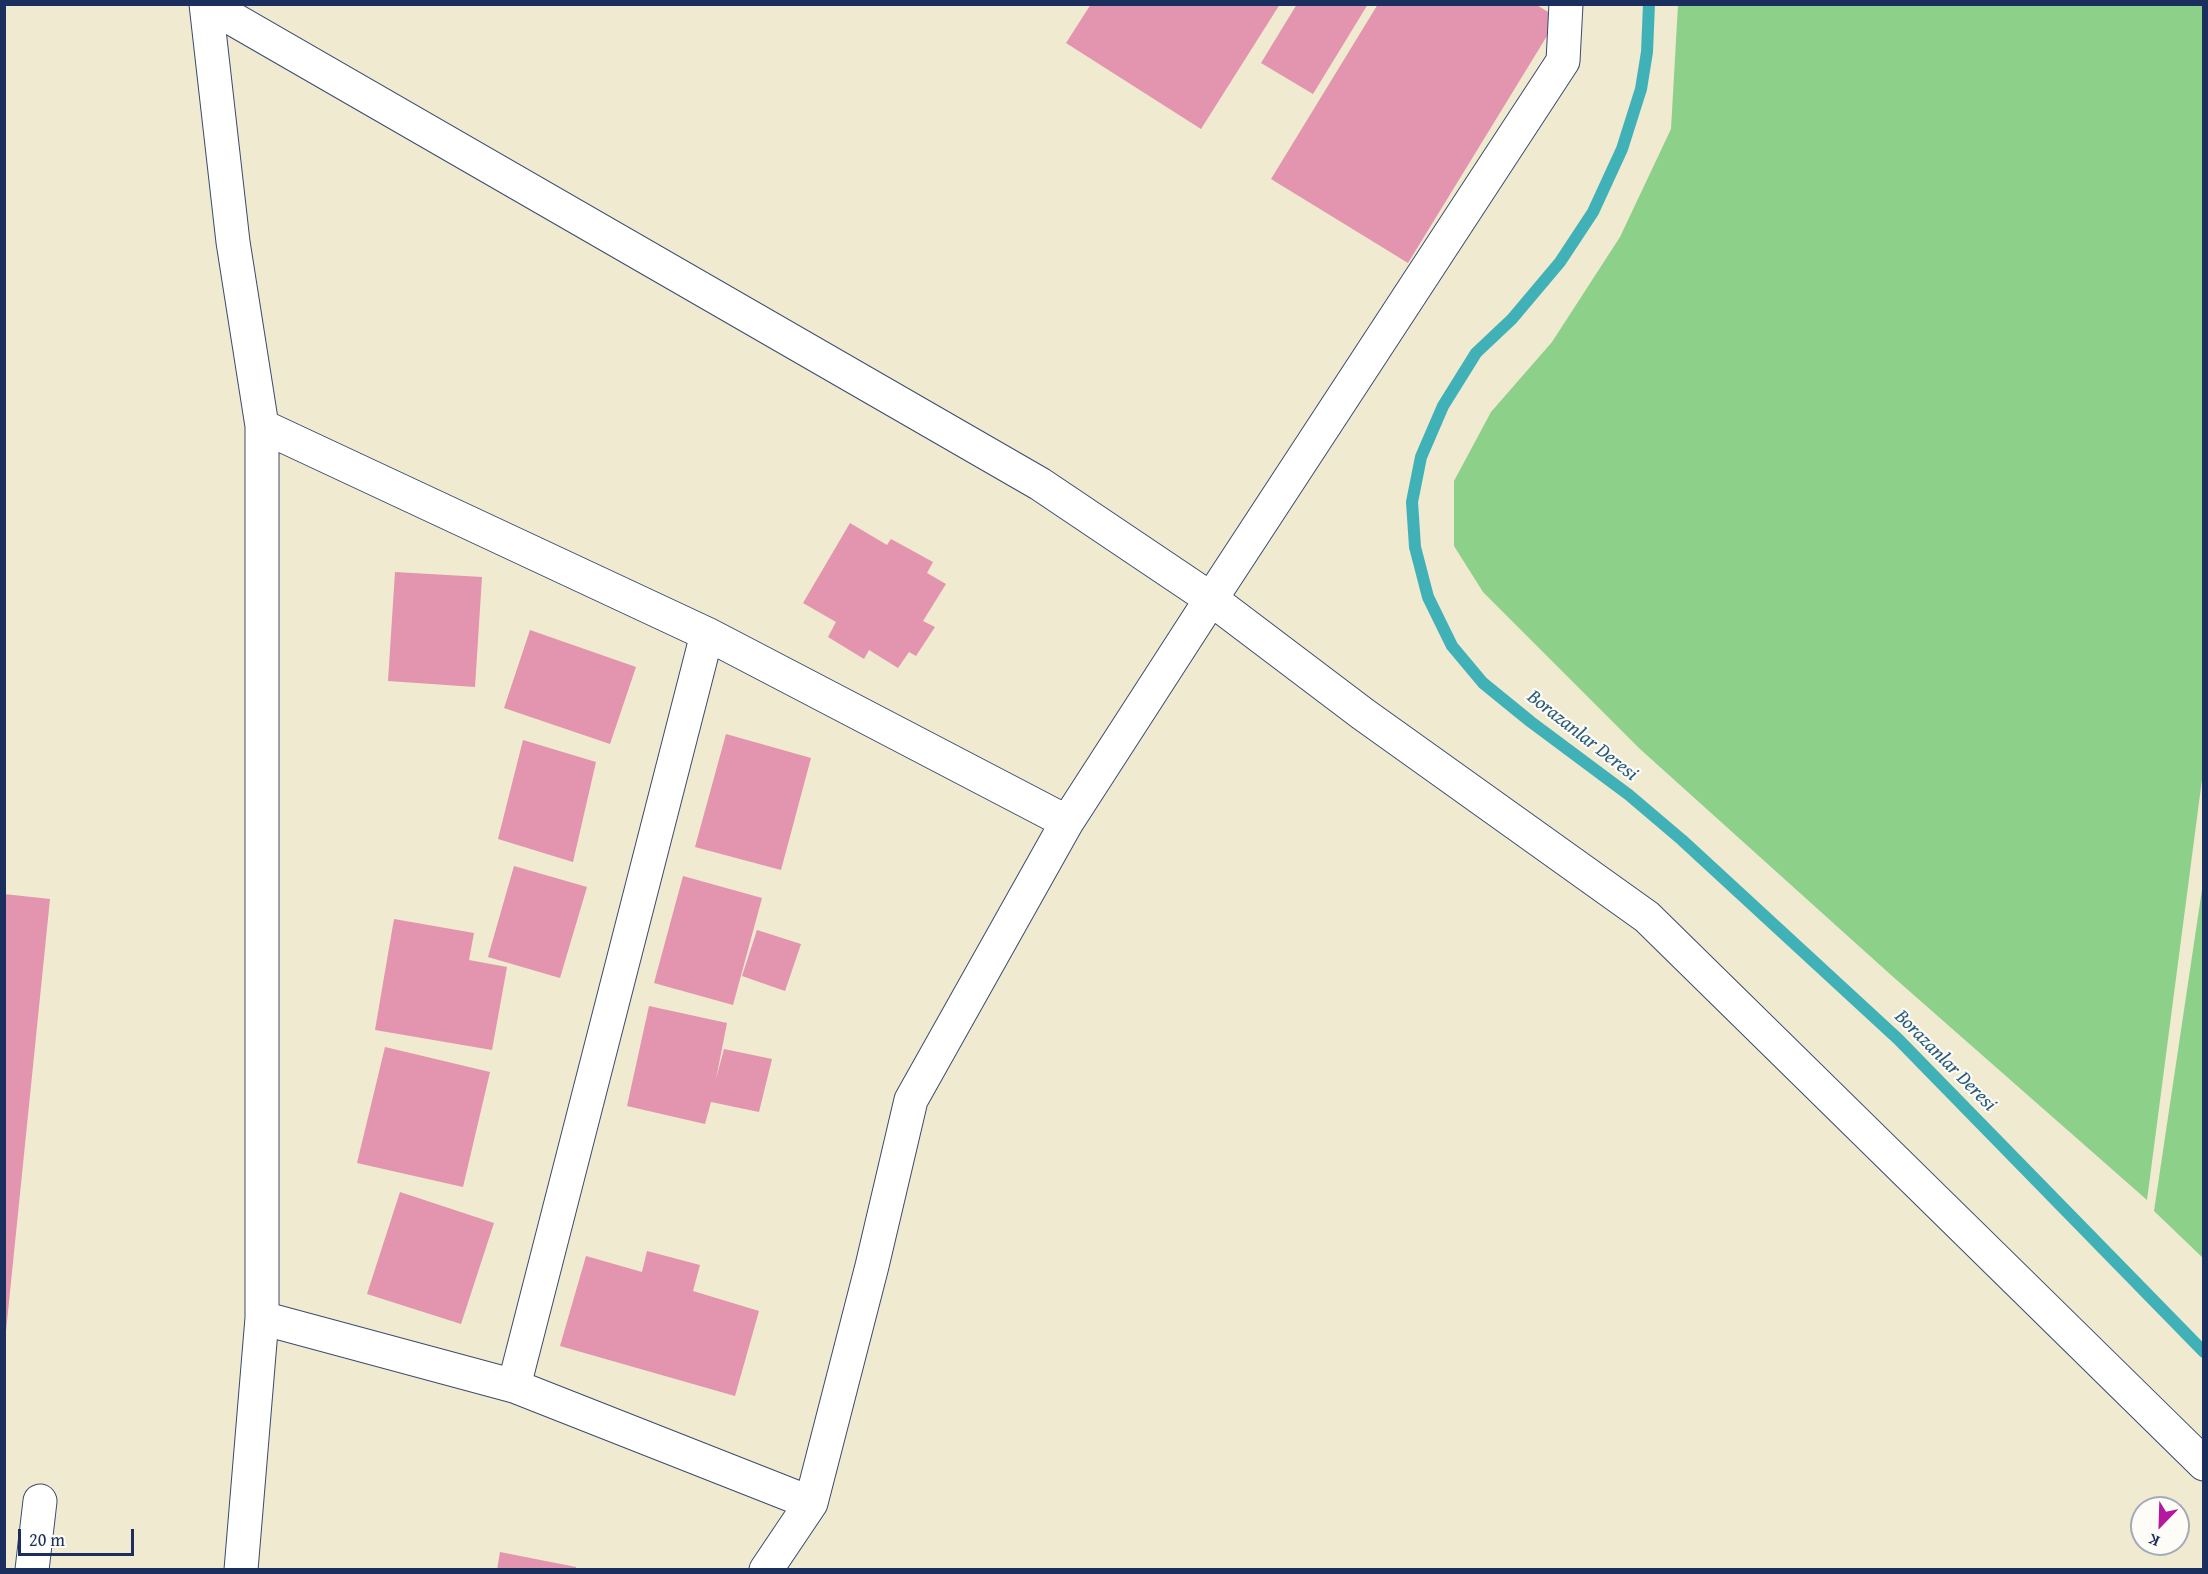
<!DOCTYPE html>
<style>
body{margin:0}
#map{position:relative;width:2208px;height:1574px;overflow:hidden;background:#efead0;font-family:"Gentium Book Plus",serif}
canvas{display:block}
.frame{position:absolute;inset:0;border:6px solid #1b2f5e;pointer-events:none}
.north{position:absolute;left:2130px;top:1496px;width:60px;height:60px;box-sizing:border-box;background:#fdfcf7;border:2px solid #a3aaba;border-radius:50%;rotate:203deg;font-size:16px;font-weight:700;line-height:24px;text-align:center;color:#1b2f5e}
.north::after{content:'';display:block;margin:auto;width:21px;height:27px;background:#b5179e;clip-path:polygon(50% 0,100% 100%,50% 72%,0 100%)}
.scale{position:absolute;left:18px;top:1529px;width:116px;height:27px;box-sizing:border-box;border:3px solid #1b2f5e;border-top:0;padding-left:8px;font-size:18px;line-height:21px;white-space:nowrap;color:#1b2f5e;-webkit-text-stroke:4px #fdfcf7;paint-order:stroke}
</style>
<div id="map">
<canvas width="2208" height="1574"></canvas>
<div class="frame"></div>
<div class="north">K</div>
<div class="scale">20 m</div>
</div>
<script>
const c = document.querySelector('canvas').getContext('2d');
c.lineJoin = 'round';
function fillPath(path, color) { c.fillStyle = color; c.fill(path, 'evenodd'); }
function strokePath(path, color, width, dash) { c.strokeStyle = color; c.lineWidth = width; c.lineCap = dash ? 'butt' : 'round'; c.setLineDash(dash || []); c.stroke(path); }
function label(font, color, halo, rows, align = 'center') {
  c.font = font + ' "Gentium Book Plus",serif'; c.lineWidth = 4.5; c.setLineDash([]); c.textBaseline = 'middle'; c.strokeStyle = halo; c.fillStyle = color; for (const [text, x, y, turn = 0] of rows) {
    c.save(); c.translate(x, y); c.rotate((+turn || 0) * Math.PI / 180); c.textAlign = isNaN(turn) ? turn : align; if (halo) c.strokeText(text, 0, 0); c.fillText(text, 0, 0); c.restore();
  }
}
const green = new Path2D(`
 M1678 5H2203L2204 764 2147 1200 1891 975 1640 749 1483 592 1454 546V481L1491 412 1552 342 1620 237 1671 129Z
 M2203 883 2204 1258H2203L2154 1211Z`);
const stream = new Path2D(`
 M1649 4 1647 52 1641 89 1622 149 1593 212 1560 262 1512 319 1476 353 1443 406 1421 457 1412 502 1415 547 1428 597 1452 646 1483 683 1531 722 1629 795 1682 840 1898 1039 2204 1352`);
const building = new Path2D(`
 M1091 4H1280L1201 129 1066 43Z
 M1297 4H1368L1313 94 1261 63Z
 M1378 4H1535L1558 18 1408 263 1271 179Z
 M850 523 887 545 891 539 933 562 927 573 946 584 923 621 935 627 916 656 909 652 898 668 869 650 864 659 828 637 836 622 803 603Z
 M395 572 482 577 475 687 388 681Z
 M530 630 636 667 610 744 504 708Z
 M726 734 811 758 781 870 695 847Z
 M523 740 596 762 573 862 498 839Z
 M514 866 587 887 560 978 488 957Z
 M683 876 762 898 733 1005 654 983Z
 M4 894 50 899 6 1331H4Z
 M394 919 474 933 469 960 507 967 492 1050 375 1030Z
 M757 930 801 944 785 991 742 976Z
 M649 1006 727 1023 716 1079 724 1049 772 1059 759 1112 711 1102 705 1124 627 1106Z
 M385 1047 490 1072 463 1187 357 1163Z
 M400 1192 494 1223 461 1324 367 1294Z
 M647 1251 700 1265 693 1291 759 1311 735 1396 560 1346 586 1256 642 1272Z
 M500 1552 576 1567V1570H497Z`);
const minor = new Path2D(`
 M206 4 233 242 262 426V1318L241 1570
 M207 4 1040 484 1211 599 1563 61 1566 4
 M262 426 707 634 1067 822
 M262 1318 514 1386 811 1503
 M514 1386 707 634
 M32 1570 40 1501
 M766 1570 811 1503 872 1266 911 1100 1067 822 1211 599 1363 714 1647 917 2204 1464`);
const waterNames = [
 ["Borazanlar Deresi",1582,736,38],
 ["Borazanlar Deresi",1945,1061,45]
];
fillPath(green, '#8cd089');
strokePath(stream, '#41b1b8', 12);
fillPath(building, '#e394ae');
strokePath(minor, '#3b4b6f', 35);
strokePath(minor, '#fff', 33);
label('italic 20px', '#285c7e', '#fdfcf7', waterNames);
</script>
